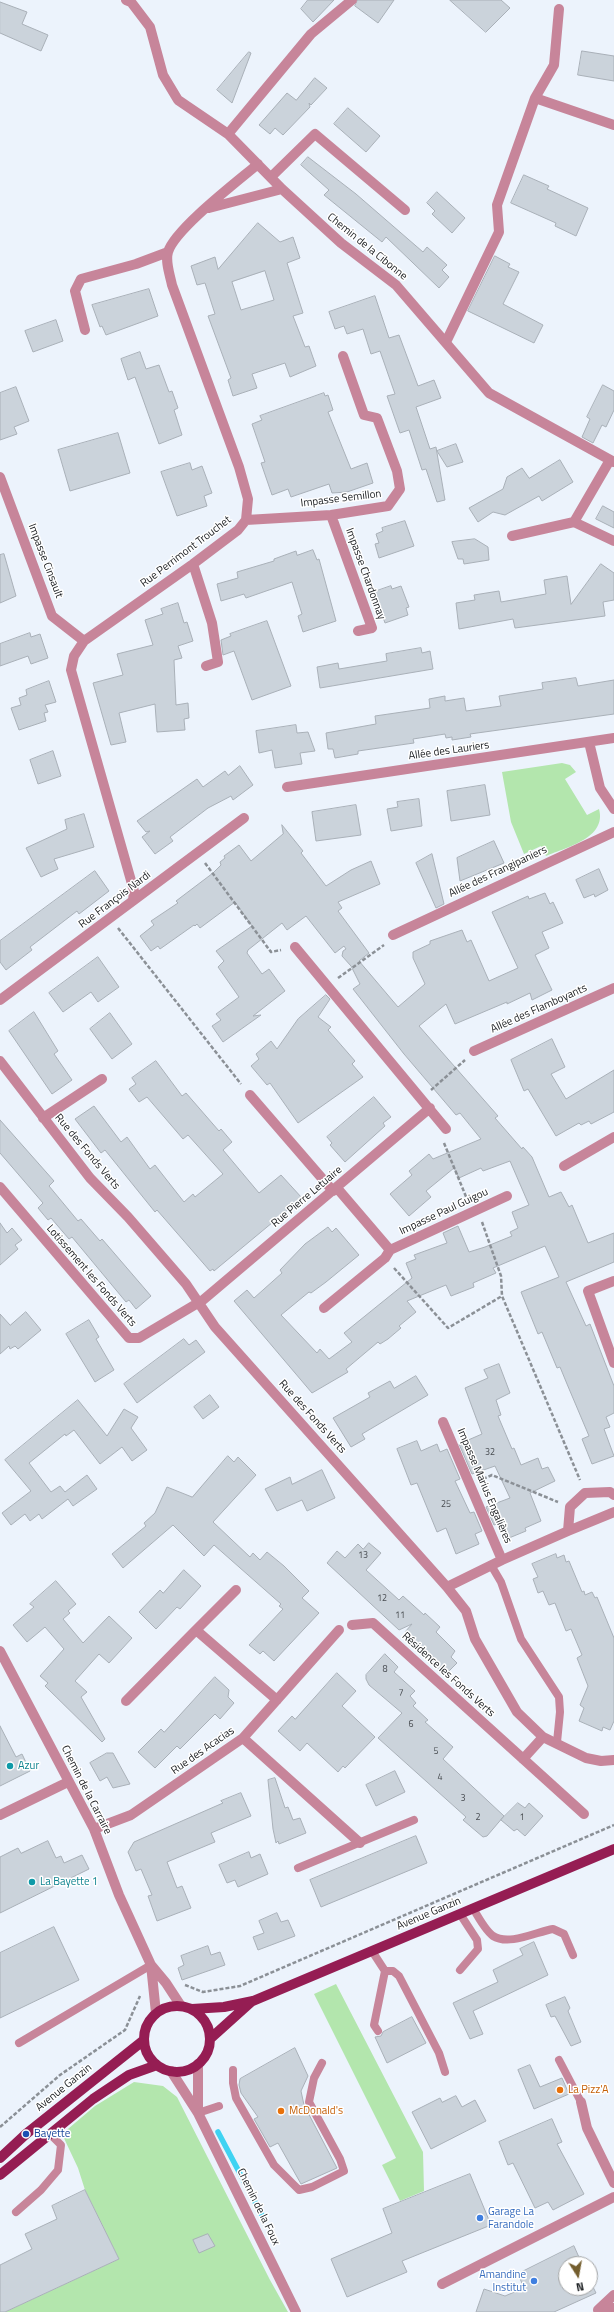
<!DOCTYPE html>
<meta charset="utf-8">
<style>
body{margin:0}
#map{position:relative;width:614px;height:2312px;overflow:hidden;background:#ecf3fc;font-family:"Titillium Web",sans-serif}
canvas{display:block}
.north{position:absolute;left:558px;top:2256px;width:40px;height:40px;box-sizing:border-box;background:#fff;border:1px solid #a3a5a6;border-radius:50%;rotate:169deg;font-size:11px;font-weight:700;line-height:16px;text-align:center;color:#1a1d20}
.north::after{content:'';display:block;margin:auto;width:14px;height:18px;background:#745e2e;clip-path:polygon(50% 0,100% 100%,50% 72%,0 100%)}
</style>
<div id="map">
<canvas width="614" height="2312"></canvas>
<div class="north">N</div>
</div>
<script>
const c = document.querySelector('canvas').getContext('2d');
c.lineJoin = 'round';
function fillPath(path, color) { c.fillStyle = color; c.fill(path, 'evenodd'); }
function strokePath(path, color, width, dash) { c.strokeStyle = color; c.lineWidth = width; c.lineCap = dash ? 'butt' : 'round'; c.setLineDash(dash || []); c.stroke(path); }
function label(font, color, halo, rows, align = 'center') {
  c.font = font + ' "Titillium Web",sans-serif'; c.lineWidth = 3; c.setLineDash([]); c.textBaseline = 'middle'; c.strokeStyle = halo; c.fillStyle = color; for (const [text, x, y, turn = 0] of rows) {
    c.save(); c.translate(x, y); c.rotate((+turn || 0) * Math.PI / 180); c.textAlign = isNaN(turn) ? turn : align; if (halo) c.strokeText(text, 0, 0); c.fillText(text, 0, 0); c.restore();
  }
}
const green = new Path2D(`
 M562 763 570 765 576 772 565 779 587 815 599 809C607 838 567 847 546 856L541 846 524 854 511 822 502 772Z
 M336 1984 423 2152 424 2191 400 2201 382 2165 396 2158 314 1994Z
 M134 2082 163 2086 177 2097 270 2280 288 2312H5L119 2259 85 2190 78 2168 62 2134 95 2106Z`);
const stream = new Path2D(`
 M218 2132 264 2219`);
const building = new Path2D(`
 M308 0H334L313 22 301 9Z
 M358 0H394L378 23 355 6Z
 M450 0H501L510 8 486 32Z
 M0 2 27 12 22 24 48 35 41 51 0 33Z
 M582 51 614 56V81L578 75Z
 M249 52 251 53 232 103 217 90Z
 M315 78 327 88 311 105 309 103 310 107 283 135 275 128 270 134 259 125 287 93 296 100Z
 M348 108 380 136 366 152 334 124Z
 M308 157 356 194 423 252 427 247 447 265 442 270 449 277 439 288 386 237 382 242 324 195 329 190 301 165Z
 M524 175 549 186 547 189 588 208 576 236 555 226 556 223 511 203Z
 M437 192 465 218 452 233 432 214 435 211 427 203Z
 M258 223 280 242 293 237 300 258 287 263 303 313 293 316 305 347 309 346 316 366 290 377 285 363 252 374 257 388 233 396 228 380 231 378 208 316 215 314 205 283 197 285 191 266 215 257 218 269ZM265 271 274 300 241 310 232 282Z
 M495 256 510 264 508 267 519 272 503 304 543 325 534 343 468 311Z
 M149 289 158 316 106 335 102 326 100 327 92 305Z
 M375 296 389 338 399 335 418 386 434 380 441 398 416 407 430 449 436 447 445 500 437 502 426 469 422 470 409 430 400 433 387 396 395 394 380 351 371 354 363 329 347 334 344 326 335 329 329 312Z
 M56 320 63 341 33 352 25 331Z
 M140 352 146 369 159 365 169 392 172 391 178 408 174 410 182 435 159 444 135 377 128 380 121 359Z
 M603 385 614 391V410L606 427 602 425 593 443 582 437 590 419 587 417Z
 M16 387 29 421 14 427 17 434 0 440V393Z
 M324 393 325 396 328 395 333 410 328 412 351 469 367 463 373 483 347 492 332 493 329 484 291 497 288 489 272 495 261 463 265 462 252 424 262 420 260 416Z
 M118 433 130 473 70 491 58 450Z
 M456 444 463 462 447 467 437 451Z
 M560 460 573 482 542 501 539 496 505 515 493 512 478 522 469 508 503 489 507 477 522 468 529 478Z
 M190 463 192 470 202 466 212 493 204 496 207 506 177 516 161 472Z
 M603 506 614 512V528L596 519Z
 M405 521 414 546 379 558 375 544 379 543 376 534 383 531 382 528Z
 M475 539 488 547 489 560 464 564 463 559H458L452 542Z
 M313 550 317 560 319 559 336 621 303 632 298 616 302 614 292 582 246 598 244 594 221 601 217 584 238 578 237 572 274 561V559L296 551 297 555Z
 M4 554 16 596 0 603V555Z
 M601 564 614 573V600L603 602 605 616 515 628 513 619 459 629 456 603 475 600 474 595 499 591 501 602 546 594 544 580 567 576 571 604Z
 M391 586 392 589 401 586 409 607 406 608 408 615 385 623 374 592Z
 M178 603 184 623 187 622 193 641 178 646 182 658 174 660 176 705 188 703 189 718 184 719 185 730 157 732 155 704 119 713 126 742 111 745 93 683 123 675 117 654 153 645 145 620 163 614 161 609Z
 M267 621 291 686 252 700 234 651 223 655 221 640 231 636 230 634Z
 M30 633 31 637 40 634 48 658 31 664 28 656 0 666V644Z
 M421 648 422 653 430 651 433 669 320 688 317 667 338 663 339 669 387 661 386 654Z
 M576 678 578 686 614 680V714L470 734 471 737 452 740V737L446 738 445 734 413 739 414 743 358 751V754L335 758 333 749H328L326 733 376 724 375 716 430 708 429 699 445 696V701L464 698 466 711 501 706 499 696 543 689 542 683Z
 M49 681 56 702 45 705 48 712 44 713 46 721 19 730 11 708 21 705 19 698 27 695 26 690Z
 M296 725 297 733 308 732 315 751 300 753 302 764 275 768 272 750 259 753 256 731Z
 M53 751 61 776 38 784 30 760Z
 M240 766 253 785 233 800 231 796 208 808 170 837 173 841 155 854 142 837 150 831 146 832 137 821 197 779 203 787 225 771 228 775Z
 M485 785 490 815 451 821 447 791Z
 M419 799 422 826 391 831 387 809 398 807 397 802Z
 M356 805 361 835 316 841 312 812Z
 M84 814 94 847 54 859 58 869 41 877 26 848 67 829 65 820Z
 M282 825 303 851 301 853 326 886 351 870 371 861 380 884 338 902 342 908 338 911 369 953 359 961 398 1007 425 984 413 958V952L430 944V941L462 930 467 942 471 940 489 981 518 968 492 912 528 896 529 899 545 893 550 904 553 902 563 923 542 932 549 948 535 955 552 990 532 1000 530 993 507 1004V1002L455 1024 446 1004 419 1026 498 1116 495 1118 522 1149 523 1147 532 1157 549 1197 561 1192 569 1207 572 1205 588 1243 614 1233V1262L566 1282 586 1326 590 1324 614 1386V1413L606 1417 610 1427 604 1429 614 1456 592 1464 582 1439 589 1436 567 1384 560 1367 557 1368 542 1332 538 1334 521 1292 559 1277 545 1246 493 1268 496 1273 473 1283 474 1287 451 1296 446 1285 407 1301 416 1312 399 1326 401 1328 388 1339 380 1344 378 1342 346 1369 348 1372 312 1393 234 1301 247 1290 254 1298 282 1273 280 1270 305 1244 328 1227 332 1232 336 1228 359 1255 326 1282 311 1293 309 1292 281 1315 317 1353 320 1349 329 1359 352 1342 344 1333 412 1278 406 1263 416 1259 414 1255 447 1243 443 1233 458 1226 469 1252 485 1247 512 1236 510 1232 518 1228 512 1212 529 1205 510 1161 483 1171 481 1168 459 1178 454 1168 426 1191 431 1197 409 1216 390 1194 412 1175 409 1171 429 1154 433 1159 481 1139 460 1113 456 1115 404 1054 353 989 360 984 351 966 342 956 343 951 346 949 344 946 335 953 306 916 287 930 282 923 248 950 247 953 262 974 269 969 285 991 253 1016 261 1015 223 1042 212 1026 221 1020 216 1014 239 997 218 967 224 961 216 951 252 926 235 902 200 928 197 924 195 926 194 925 160 949 158 946 151 951 140 936 154 925 151 921 178 903 176 901 213 873 221 865 220 862 225 858 224 856 239 845 251 861 283 834Z
 M494 841 504 863 460 881 457 858Z
 M432 854 444 904 436 908 416 863Z
 M599 869 608 890 595 897 594 894 584 898 576 880Z
 M95 871 109 891 79 914 77 911 30 947 32 950 6 970 0 962V941Z
 M98 957 119 987 98 1002 91 992 63 1012 49 993Z
 M326 995 330 999 318 1017 331 1027 328 1030 355 1061 352 1064 363 1077 298 1123 270 1083 267 1085 251 1066 259 1059 256 1054 271 1041 277 1049 298 1019Z
 M34 1012 58 1051 54 1054 72 1080 52 1094 9 1031Z
 M110 1013 132 1044 112 1059 90 1029Z
 M552 1039 565 1067 551 1074 566 1099 614 1070V1112L591 1124 589 1121 581 1125 579 1123 556 1136 528 1089 524 1091 511 1060Z
 M156 1061 182 1096 186 1093 219 1131 221 1129 232 1142 223 1150 259 1193 281 1175 302 1198 214 1271 213 1269 210 1271 157 1210 155 1212 105 1150 101 1153 75 1119 94 1106 121 1142 127 1137 150 1169 155 1165 184 1202 193 1194 195 1197 223 1174 188 1135 183 1139 147 1097 139 1102 129 1089 136 1084 132 1078Z
 M374 1097 391 1117 383 1123 385 1126 345 1162 330 1145 332 1143 327 1137Z
 M0 1120 54 1181 49 1186 78 1221 81 1219 100 1241 102 1239 151 1296 136 1309 129 1300 126 1302 72 1237 69 1239 51 1218 48 1220 38 1208 43 1203 0 1153Z
 M0 1223 7 1233 12 1228 22 1240 15 1245 18 1249 0 1265Z
 M26 1312 41 1330 18 1349 15 1346 10 1349 9 1346 0 1354V1314L10 1325Z
 M89 1320 99 1337 96 1339 114 1370 95 1382 66 1334Z
 M184 1339 189 1345 196 1340 205 1352 137 1403 124 1384Z
 M499 1364 510 1393 496 1400 501 1415 498 1416 512 1449 514 1448 521 1465 538 1458 542 1469 548 1467 555 1481 530 1493 541 1521 525 1528 526 1531 509 1538 503 1522 494 1525 486 1507 510 1498 495 1466 472 1474 459 1444 482 1434 465 1388 488 1378 484 1370Z
 M416 1376 428 1395 362 1434 365 1439 351 1447 333 1418 370 1397 368 1393 390 1381 394 1388Z
 M210 1395 219 1407 203 1419 194 1407Z
 M78 1400 107 1436 124 1409 138 1417 131 1428 147 1450 132 1461 122 1447 100 1464 74 1430 66 1436 65 1434 29 1463 51 1492 60 1486 65 1492 87 1475 97 1489 73 1506 68 1499 42 1519 39 1514 30 1521 25 1514 11 1525 2 1513 31 1491 5 1460Z
 M417 1441 421 1451 437 1444 440 1452 447 1449 460 1479 455 1481 470 1513 474 1512 482 1531 475 1534 479 1544 456 1554 446 1528 437 1532 417 1483 411 1485 397 1449Z
 M228 1456 234 1462 238 1457 256 1475 213 1522 250 1557 253 1553 260 1560 267 1552 284 1566 309 1591 302 1598 319 1613 274 1661 263 1651 260 1654 249 1645 283 1609 279 1606 281 1604 214 1545 204 1556 173 1525 123 1568 112 1554 146 1526 144 1523 155 1513 167 1487 192 1497Z
 M322 1470 335 1498 307 1511 302 1500 277 1511 265 1489 290 1477 292 1484Z
 M369 1543 381 1553 366 1570 399 1600 403 1596 424 1615 425 1613 440 1627 436 1632 455 1651 451 1657 457 1663 445 1675 428 1660 432 1656 405 1632 412 1624 399 1630 327 1563 337 1551 345 1558 358 1544 363 1549Z
 M556 1554 557 1558 564 1555 566 1562 569 1561 582 1592 584 1591 585 1595 592 1592 595 1598 597 1597 614 1638V1721L610 1730 603 1727 602 1731 579 1721 584 1708 580 1705 588 1686 577 1658 582 1655 571 1629 566 1631 555 1603 549 1605 543 1591 538 1593 533 1579 538 1577 532 1564Z
 M184 1570 201 1586 180 1609 177 1607 156 1629 139 1612 160 1590 163 1593Z
 M56 1581 76 1604 68 1611 70 1613 63 1619 83 1643 109 1616 132 1638 109 1663 99 1654 75 1681 87 1692 81 1697 105 1739 102 1742 45 1686 48 1683 40 1676 64 1649 45 1627 27 1642 13 1625 34 1607 30 1604Z
 M385 1654 398 1667 394 1672 415 1691 410 1696 416 1703 413 1706 428 1720 425 1722 453 1747 443 1759 504 1816 487 1836 483 1837 463 1820 466 1817 378 1738 402 1713 369 1685 366 1679V1675Z
 M337 1673 356 1691 342 1706 375 1737 345 1768 343 1766 338 1772 307 1743 300 1751 278 1731 292 1716 295 1719Z
 M215 1677 229 1690 228 1697 234 1703 220 1719 215 1714 180 1749 177 1746 155 1768 138 1752 161 1729 164 1732Z
 M0 1726 16 1757 22 1754 30 1771 0 1786Z
 M107 1753H113L130 1784 113 1788 107 1777 100 1781 90 1763Z
 M395 1771 405 1792 376 1806 366 1785Z
 M275 1778 285 1808 288 1807 293 1820 300 1818 306 1833 279 1844 278 1841 276 1843 273 1829 268 1780Z
 M241 1793 251 1816 211 1833 215 1842 167 1862 177 1888 182 1886 191 1908 157 1921 148 1896 152 1895 141 1869 136 1871 128 1852 134 1842 223 1803 221 1801Z
 M518 1803 525 1808 529 1803 543 1816 525 1836 517 1829 514 1831 501 1820Z
 M416 1836 427 1863 321 1907 310 1880Z
 M48 1841 56 1858 61 1856 64 1863 82 1855 89 1869 0 1913V1857L18 1848 21 1853Z
 M249 1852 251 1858 260 1854 268 1874 238 1887 235 1880 227 1883 219 1865Z
 M277 1913 281 1922 288 1920 295 1936 258 1950 253 1937 264 1933 259 1921Z
 M54 1927 79 1980 0 2018V1953Z
 M534 1942 548 1975 473 2011 483 2034 470 2039 453 2003 498 1982 493 1970 523 1955 520 1949Z
 M208 1946 211 1955 220 1952 225 1965 182 1980 178 1968 184 1965 181 1956Z
 M565 1997 570 2008 568 2011 581 2042 571 2046 555 2016 551 2017 546 2005Z
 M412 2017 426 2043 387 2063 375 2037 381 2036 383 2032Z
 M295 2048 308 2076 301 2091 304 2105 337 2168 301 2184 278 2143 270 2147 254 2119 258 2117 241 2093 239 2085 240 2079Z
 M530 2065 540 2087 562 2078 569 2094 534 2109 518 2070Z
 M456 2096 462 2107 475 2100 486 2121 431 2149 412 2112 440 2098 442 2102Z
 M552 2119 562 2142 557 2144 584 2194 553 2210 548 2202 535 2208 513 2163 508 2165 499 2142Z
 M470 2174 491 2225 402 2261 407 2272 347 2297 331 2259 392 2233 383 2209Z
 M85 2190 119 2259 5 2312H0V2265L32 2249 25 2234 57 2219 52 2206Z
 M208 2234 215 2246 199 2253 193 2240Z
 M574 2246 582 2264H566V2288H590V2281L596 2293 554 2312H476L484 2289 505 2296 524 2288 518 2274Z`);
const path = new Path2D(`
 M205 863 271 952 281 950
 M118 928 241 1084
 M338 978 384 945
 M431 1090 465 1060
 M444 1143 467 1199
 M482 1222 501 1276 502 1296 580 1480
 M394 1268 448 1328 502 1296
 M483 1479 492 1475 558 1502
 M185 1985 203 1992 240 1986 614 1825
 M0 2127 60 2075 125 2030 140 1996`);
const service = new Path2D(`
 M491 1565 501 1582 521 1639 559 1697 560 1712 557 1742
 M298 1868 414 1820
 M473 1908C478 1917 485 1930 493 1936 509 1946 536 1932 553 1929L564 1934 573 1955
 M460 1914 477 1940 478 1949 460 1970
 M372 1951 385 1971H393L399 1976 439 2053 445 2072
 M378 2031 374 2025 385 1971
 M19 2043 151 1965
 M559 2060 581 2102
 M233 2070V2083L236 2098 274 2165 299 2190 312 2187 344 2171 340 2159 309 2102 314 2078 322 2063
 M198 2113 219 2106
 M16 2212 41 2190 58 2170 61 2145 51 2135`);
const minor = new Path2D(`
 M126 0 131 2 150 27 163 75 178 100 228 134 282 189 341 243 396 285 489 393 614 462
 M535 98 554 65 559 9
 M228 134 311 34 352 0
 M271 177 315 134 405 210
 M209 208 282 189
 M85 330 75 291 81 279 136 264 168 252
 M446 342 499 232 497 205 535 98 614 125
 M0 477 52 616 84 641
 M331 515 372 628 358 631
 M246 520 331 515 388 506 400 489 397 471 377 418 364 415 343 356
 M574 522 614 541
 M512 536 574 522 610 460
 M193 564 212 623 218 662 206 666
 M589 742 600 788 614 809
 M287 787 614 738
 M133 900 134 891 71 670 74 656 84 641 193 564 238 530 246 520 248 499 239 467 172 285C170 275 165 262 168 252 175 229 238 181 258 164
 M393 935 614 832
 M295 947 446 1129
 M0 1000 244 818
 M474 1051 614 988
 M0 1061 90 1178 128 1217 186 1284 215 1327 447 1587 466 1611 475 1639 517 1712 543 1737 586 1758 601 1761 614 1760
 M250 1095 333 1191
 M43 1118 102 1079
 M564 1166 614 1137
 M0 1187 129 1338H139L203 1300 430 1108
 M390 1250 507 1196
 M614 1281 588 1291 614 1363
 M324 1308 385 1258 390 1250 337 1188
 M443 1422 502 1560
 M614 1495 610 1492 585 1493 570 1507 568 1531 614 1512
 M447 1587 502 1560 568 1531
 M352 1625 373 1623 584 1814
 M196 1630 236 1590
 M0 1651 94 1829 119 1895 151 1965 166 1983 181 2006
 M126 1701 196 1630 277 1700
 M243 1738 360 1843
 M523 1759 543 1737
 M0 1815 68 1782
 M94 1829 131 1815 243 1738 339 1630
 M151 1965 156 2013
 M171 2071 198 2113 296 2312
 M581 2102 587 2128 614 2183
 M198 2113V2064
 M442 2284 614 2197
 M598 2310 614 2295
 M598 2310 614 2308`);
const primary = new Path2D(`
 M144 2039a33 33 0 1 1 66 0a33 33 0 1 1-66 0Z
 M192 2009 224 2007 253 2001 614 1849
 M211 2038 251 2002
 M0 2158 26 2134 144 2040
 M0 2175 93 2099 129 2075 157 2065`);
const markers = [
 [10,1766,4,"#0f9aa8"],
 [32,1882,4,"#0f9aa8"],
 [560,2090,4,"#e8710a"],
 [281,2111,4,"#e8710a"],
 [26,2134,4,"#1a4fb4"],
 [480,2218,4,"#3f7fe0"],
 [534,2281,4,"#3f7fe0"]
];
const numberNames = [
 ["32",490,1453],
 ["25",446,1505],
 ["13",363,1556],
 ["12",382,1599],
 ["11",400,1616],
 ["8",385,1670],
 ["7",401,1694],
 ["6",411,1725],
 ["5",436,1752],
 ["4",440,1778],
 ["3",463,1799],
 ["2",478,1818],
 ["1",522,1818]
];
const streetNames = [
 ["Chemin de la Cibonne",367,247,39],
 ["Impasse Semillon",341,499,-7],
 ["Rue Perrimont Trouchet",186,552,-37],
 ["Impasse Cinsault",45,561,69],
 ["Impasse Chardonnay",365,574,70],
 ["Allée des Lauriers",449,751,-8],
 ["Allée des Frangipaniers",498,872,-25],
 ["Rue François Nardi",115,900,-37],
 ["Allée des Flamboyants",539,1009,-24],
 ["Rue des Fonds Verts",87,1152,50],
 ["Rue Pierre Letuaire",307,1197,-40],
 ["Impasse Paul Guigou",444,1212,-25],
 ["Lotissement les Fonds Verts",91,1276,49],
 ["Rue des Fonds Verts",312,1417,48],
 ["Impasse Marius Engalières",484,1486,67],
 ["Résidence les Fonds Verts",448,1675,42],
 ["Rue des Acacias",203,1751,-35],
 ["Chemin de la Carraire",86,1790,63],
 ["Avenue Ganzin",429,1914,-23],
 ["Avenue Ganzin",64,2088,-39],
 ["Chemin de la Foux",258,2207,64]
];
const cultureNames = [
 ["Azur",18,1766],
 ["La Bayette 1",40,1882]
];
const foodNames = [
 ["La Pizz'A",568,2090],
 ["McDonald's",289,2111]
];
const transitNames = [
 ["Bayette",34,2134]
];
const shopNames = [
 ["Garage La",488,2212],
 ["Farandole",488,2225],
 ["Amandine",526,2275,"right"],
 ["Institut",526,2288,"right"]
];
fillPath(green, '#b3e6ad');
strokePath(stream, '#3fd3f2', 5.5);
fillPath(building, '#cbd3db');
strokePath(building, '#a9b0b8', 1);
strokePath(path, '#8b9096', 2.5, [4, 2]);
strokePath(service, '#c7859a', 8);
strokePath(minor, '#c7859a', 10);
strokePath(primary, '#951d53', 10);
for (const [x, y, r, color] of markers) { const dot = new Path2D(); dot.arc(x, y, r, 0, 2 * Math.PI); c.fillStyle = color; c.fill(dot); strokePath(dot, '#fff', 1.5); }
label('9px', '#464a4f', null, numberNames);
label('11px', '#1a1d20', '#fff', streetNames);
label('11px', '#0d838f', '#fff', cultureNames, 'left');
label('11px', '#c56008', '#fff', foodNames, 'left');
label('11px', '#164399', '#fff', transitNames, 'left');
label('11px', '#366cbe', '#fff', shopNames, 'left');
</script>
